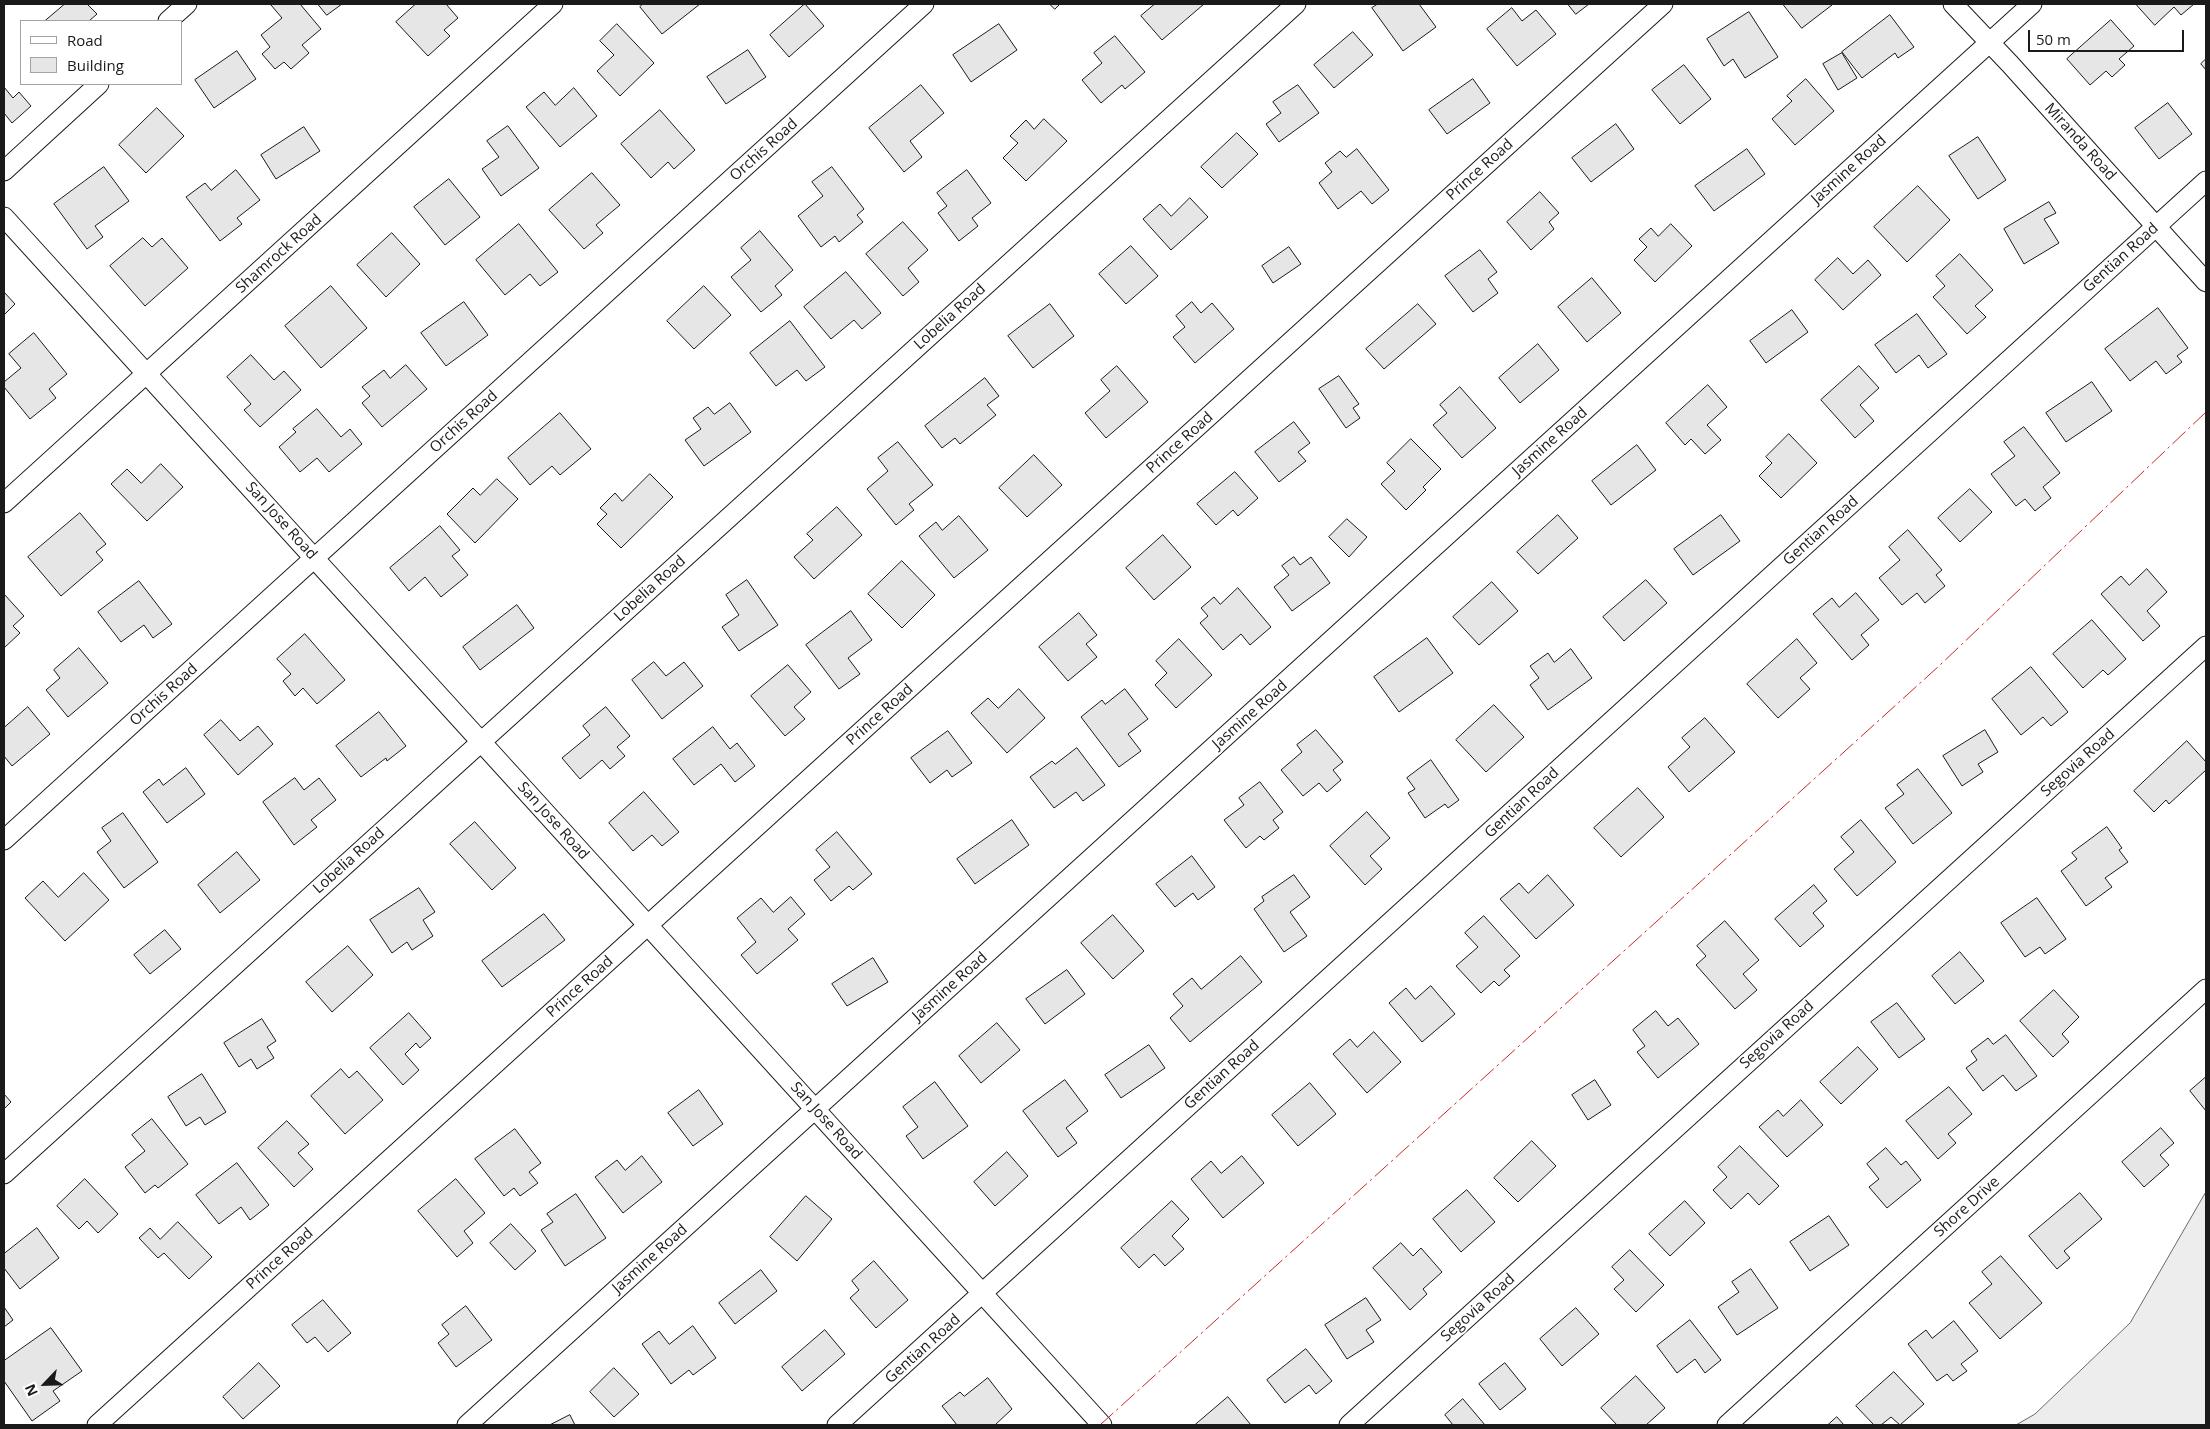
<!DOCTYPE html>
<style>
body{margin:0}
#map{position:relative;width:2210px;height:1429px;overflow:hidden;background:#fff;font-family:"Open Sans",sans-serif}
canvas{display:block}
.frame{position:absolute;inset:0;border:5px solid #1a1a1a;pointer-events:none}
.legend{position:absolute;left:20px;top:20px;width:162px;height:65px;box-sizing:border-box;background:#fff;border:1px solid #a3a3a3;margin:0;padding:6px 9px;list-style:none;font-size:15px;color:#1a1a1a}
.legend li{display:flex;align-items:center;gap:10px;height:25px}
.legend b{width:25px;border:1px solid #a3a3a3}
.north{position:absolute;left:20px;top:1359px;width:50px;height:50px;-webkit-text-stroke:4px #fff;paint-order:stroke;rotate:246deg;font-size:14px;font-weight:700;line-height:20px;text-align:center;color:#1a1a1a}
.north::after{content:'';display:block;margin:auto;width:18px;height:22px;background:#1a1a1a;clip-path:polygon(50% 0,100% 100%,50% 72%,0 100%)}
.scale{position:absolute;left:2028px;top:30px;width:156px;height:22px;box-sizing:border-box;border:2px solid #1a1a1a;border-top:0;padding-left:6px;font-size:15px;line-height:18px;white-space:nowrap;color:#1a1a1a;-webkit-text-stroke:4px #fff;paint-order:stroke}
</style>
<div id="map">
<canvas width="2210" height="1429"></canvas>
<div class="frame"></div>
<ul class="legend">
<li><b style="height:6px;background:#fff"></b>Road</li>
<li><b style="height:14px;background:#e6e6e6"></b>Building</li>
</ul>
<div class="north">N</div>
<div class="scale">50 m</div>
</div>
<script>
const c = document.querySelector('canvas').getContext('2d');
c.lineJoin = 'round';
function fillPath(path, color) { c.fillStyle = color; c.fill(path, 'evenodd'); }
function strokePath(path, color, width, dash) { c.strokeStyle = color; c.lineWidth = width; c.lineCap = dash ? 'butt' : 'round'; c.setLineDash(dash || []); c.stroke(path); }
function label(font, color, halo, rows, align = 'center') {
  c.font = font + ' "Open Sans",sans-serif'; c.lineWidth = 4; c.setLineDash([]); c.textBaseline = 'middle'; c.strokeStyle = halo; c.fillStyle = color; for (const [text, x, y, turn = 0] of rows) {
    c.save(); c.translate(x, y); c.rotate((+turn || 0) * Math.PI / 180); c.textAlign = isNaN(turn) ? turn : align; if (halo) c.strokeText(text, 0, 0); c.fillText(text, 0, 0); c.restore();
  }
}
const built = new Path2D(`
 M2206 1192V1425H2016L2035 1414 2130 1323Z`);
const building = new Path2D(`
 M65 4H87L97 14 89 21H45Z
 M273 4H300L321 29 302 45 309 53 291 69 284 62 275 69 262 54 270 47 261 35 282 18 271 5Z
 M318 4H342L327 15Z
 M416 4H446L458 18 444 30 450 36 428 56 396 22Z
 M643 4H700L662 34 640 7Z
 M805 4 824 26 789 57 770 35Z
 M1050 4H1060L1055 9Z
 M1155 4H1204L1162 40 1141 16Z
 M1378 4H1419L1436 27 1403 51 1372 8Z
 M1568 4H1589L1576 14Z
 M1783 4H1831L1832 5 1802 28Z
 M2136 4H2194L2181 15 2174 7 2155 25Z
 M1512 8 1522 21 1536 10 1556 34 1517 66 1487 29Z
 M1749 12 1778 57 1745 78 1733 59 1724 66 1707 39Z
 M1890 15 1914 47 1898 58 1895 53 1862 78 1842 52Z
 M2111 20 2134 46 2119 59 2125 65 2112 77 2106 71 2090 85 2067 59Z
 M617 24 654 63 620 96 597 71 614 55 600 41Z
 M999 24 1017 50 971 82 953 55Z
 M1353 32 1373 55 1334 88 1314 65Z
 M1115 36 1145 72 1125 89 1122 85 1101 103 1082 80 1102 63 1094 53Z
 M748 50 766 77 726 104 707 77Z
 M237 51 256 79 214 108 195 80Z
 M1842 53 1857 78 1838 90 1823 64Z
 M2206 59V70L2201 64Z
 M1684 65 1711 99 1680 124 1652 90Z
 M1473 79 1490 103 1447 134 1429 110Z
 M1806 79 1834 111 1795 145 1772 119 1792 101 1787 96Z
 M921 85 944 113 910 141 922 157 904 172 869 128Z
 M1298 85 1319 113 1279 142 1266 124 1281 113 1273 102Z
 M4 87 13 98 19 92 31 106 12 123 4 113Z
 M574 88 597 116 560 147 526 107 544 92 555 105Z
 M2168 103 2192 134 2159 159 2135 128Z
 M157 108 184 136 146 173 119 145Z
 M660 110 695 150 674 169 668 162 651 178 621 144Z
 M1044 119 1067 141 1026 181 1003 158 1018 143 1010 136 1026 120 1034 129Z
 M1616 124 1634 149 1591 182 1572 158Z
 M508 126 539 168 501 196 482 169 499 157 487 141Z
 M304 127 320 151 276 179 261 155Z
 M1237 133 1258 154 1222 188 1201 167Z
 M1978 137 2006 180 1978 199 1949 156Z
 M1357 149 1389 190 1372 204 1361 191 1338 209 1319 183 1332 172 1325 163 1340 151 1346 157Z
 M1747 149 1765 174 1714 211 1695 186Z
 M104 167 129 201 95 226 103 237 87 249 54 204Z
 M832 167 864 209 857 215 863 222 839 242 835 236 821 247 798 216 823 196 812 182Z
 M236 170 260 200 237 218 242 224 220 241 186 197 205 183 211 190Z
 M967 170 991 203 972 218 978 226 959 241 938 213 947 206 937 193Z
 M592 173 620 205 596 225 603 233 584 249 549 210Z
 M449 179 480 217 445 245 414 207Z
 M1918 186 1950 220 1907 262 1874 227Z
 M1540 192 1559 213 1549 222 1554 229 1531 250 1507 222Z
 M1190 198 1208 217 1171 250 1143 219 1160 204 1171 216Z
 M2049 202 2056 213 2044 219 2059 243 2024 264 2004 229Z
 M903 222 928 250 908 268 919 282 903 296 866 254Z
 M519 224 558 272 540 286 530 274 505 295 476 260Z
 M1671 224 1692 246 1655 282 1634 260 1647 247 1639 239 1651 228 1658 236Z
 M760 231 793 270 775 286 782 295 761 312 731 277 751 260 741 248Z
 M392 233 420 264 386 297 357 265Z
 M143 238 152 247 162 238 188 268 145 306 110 266Z
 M1131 246 1158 276 1126 304 1099 274Z
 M1289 247 1301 264 1273 283 1262 266Z
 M1480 250 1497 272 1488 279 1498 293 1473 312 1445 276Z
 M1960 254 1993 290 1975 306 1986 317 1967 334 1933 297 1945 286 1936 276Z
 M1838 258 1853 274 1868 260 1881 275 1843 310 1815 280Z
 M846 272 881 313 862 329 854 320 831 339 804 307Z
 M1592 278 1621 313 1587 342 1558 307Z
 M331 286 367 328 321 368 285 326Z
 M704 286 731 315 694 349 667 321Z
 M4 292 15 304 4 315Z
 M464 302 488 335 446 366 421 333Z
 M1192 302 1201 313 1212 303 1234 329 1195 363 1173 337 1185 327 1176 316Z
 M1050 304 1074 336 1033 368 1008 336Z
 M1418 304 1436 324 1384 369 1366 349Z
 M2158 308 2188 348 2177 356 2182 362 2166 374 2156 361 2130 381 2105 349Z
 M1792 310 1808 332 1766 363 1750 341Z
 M1917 314 1947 354 1928 368 1919 355 1896 373 1875 345Z
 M790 321 825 367 806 381 797 370 776 386 750 353Z
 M34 333 67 374 49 389 56 398 30 419 4 387V382L21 368 9 354Z
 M1538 344 1559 370 1520 403 1499 378Z
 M251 355 274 380 284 371 301 390 260 427 244 410 251 404 227 377Z
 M406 365 427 389 382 427 362 403 370 396 362 387 384 370 390 378Z
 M1117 366 1148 402 1106 438 1085 413 1110 391 1101 380Z
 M1859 366 1879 388 1860 405 1874 421 1855 438 1821 400Z
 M1339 376 1359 404 1353 408 1360 418 1346 428 1319 389Z
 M985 378 999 396 987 405 996 415 960 444 955 438 942 448 925 426Z
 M2092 382 2112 411 2066 442 2046 413Z
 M1708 385 1727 407 1707 425 1721 440 1705 454 1691 439 1685 445 1666 423Z
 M1460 387 1496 428 1462 458 1433 425 1447 413 1440 405Z
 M730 403 751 432 704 466 685 440 701 429 693 418 708 407 714 414Z
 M317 409 341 437 350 429 362 444 329 472 317 458 300 472 279 447 296 432 293 429Z
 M560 413 591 449 560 475 552 466 530 485 508 458Z
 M1294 422 1310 443 1298 452 1306 461 1279 482 1255 452Z
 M2024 427 2060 473 2043 487 2051 498 2035 511 2025 499 2016 506 1991 474 2015 456 2004 442Z
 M1789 434 1817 463 1781 498 1759 476 1772 463 1766 457Z
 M1411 439 1441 469 1423 487 1426 490 1406 510 1381 484 1395 471 1387 463Z
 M898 442 933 485 909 504 914 510 896 525 867 489 888 471 878 458Z
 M1637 445 1656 470 1611 505 1592 481Z
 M1034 455 1062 485 1027 517 999 488Z
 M161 464 183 487 147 521 111 484 127 469 141 483Z
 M1235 472 1258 498 1238 516 1233 510 1216 525 1197 504Z
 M650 474 673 497 621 548 597 524 607 514 600 508 615 493 622 501Z
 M497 479 518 499 475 543 447 514 473 488 480 495Z
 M1970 489 1992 512 1960 542 1938 518Z
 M837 507 862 535 814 579 794 557 813 540 807 534Z
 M80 513 106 544 96 552 103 560 61 596 28 557Z
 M1558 515 1578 538 1538 574 1517 552Z
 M1721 515 1740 541 1693 575 1674 549Z
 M959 516 988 550 954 578 919 536 936 522 942 530Z
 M1347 519 1367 537 1349 557 1329 537Z
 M440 526 460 550 452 556 468 575 441 597 425 577 409 591 390 568Z
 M1908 530 1942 570 1936 575 1945 586 1925 603 1917 593 1902 605 1879 578 1900 560 1889 547Z
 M1163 535 1191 567 1154 600 1126 568Z
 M1294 557 1300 565 1311 557 1330 583 1292 611 1274 587 1289 575 1282 566Z
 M902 561 935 595 902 628 868 594Z
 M2147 569 2167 592 2147 611 2160 626 2143 641 2101 594 2121 576 2129 585Z
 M747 580 778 625 739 651 722 627 739 615 726 595Z
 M1646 580 1667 603 1624 641 1603 617Z
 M139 581 172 624 153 638 144 625 121 642 98 612Z
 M1492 582 1518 611 1479 645 1453 617Z
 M1238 588 1271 627 1250 645 1241 634 1223 650 1200 623 1208 616 1201 608 1214 597 1220 604Z
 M1856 593 1879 620 1861 635 1869 645 1852 660 1813 614 1832 598 1839 607Z
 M4 594 24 616 13 626 20 633 4 648Z
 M517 605 534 628 480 670 463 647Z
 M851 611 872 640 848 658 860 674 839 689 806 645Z
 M1079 613 1097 635 1086 644 1097 657 1068 681 1039 647Z
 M2092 620 2126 659 2108 675 2103 670 2083 688 2053 654Z
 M305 634 345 680 317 704 303 688 295 696 283 681 291 674 277 659Z
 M1427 638 1453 673 1399 712 1374 677Z
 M1179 639 1212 675 1176 708 1155 685 1167 673 1156 661Z
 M1797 639 1817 663 1800 678 1810 689 1778 718 1747 684Z
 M79 648 108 683 68 717 46 690 60 678 54 670Z
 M1571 649 1592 678 1548 710 1530 685 1539 678 1530 666 1548 653 1554 662Z
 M654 662 666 676 684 662 703 686 662 719 632 680Z
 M788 665 811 692 794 707 805 719 785 736 751 696Z
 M2031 667 2068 712 2051 726 2043 717 2021 735 1992 699Z
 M1019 689 1045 718 1007 753 971 713 988 698 998 708Z
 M1125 689 1148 719 1128 734 1141 751 1119 767 1081 717 1102 700 1105 704Z
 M1494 705 1524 737 1486 772 1456 740Z
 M28 707 50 734 12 766 4 756V728Z
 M606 707 630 736 617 747 625 756 610 769 602 760 580 779 562 758 590 735 583 726Z
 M379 712 406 746 387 761 386 758 361 777 336 746Z
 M1705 718 1735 752 1689 792 1668 767 1690 747 1682 738Z
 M221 720 240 741 258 726 273 744 238 775 204 735Z
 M713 727 730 749 737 743 755 766 735 782 721 764 694 785 673 759Z
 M1316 730 1343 762 1333 770 1341 780 1327 792 1319 783 1303 796 1281 770 1302 752 1297 745Z
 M1985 730 1998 752 1978 764 1983 772 1962 786 1943 756Z
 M948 731 972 763 952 777 947 770 930 783 911 758Z
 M2187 741 2206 762V770L2169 804 2166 800 2154 812 2134 791Z
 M1077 748 1105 785 1083 801 1076 792 1054 808 1030 777 1052 761 1055 764Z
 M1431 760 1459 800 1448 808 1445 804 1425 818 1408 793 1415 789 1407 778Z
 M186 768 205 794 167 823 143 792 159 779 163 785Z
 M1918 769 1952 813 1913 844 1885 808 1904 794 1897 785Z
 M295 778 304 790 319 778 336 800 311 820 317 827 294 845 263 802Z
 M1260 782 1283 812 1273 820 1279 828 1264 840 1260 836 1246 848 1224 820 1244 805 1239 798Z
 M1638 788 1664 817 1621 857 1594 828Z
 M644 792 679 832 662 846 652 835 633 851 609 823Z
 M1367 812 1390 838 1370 856 1382 869 1365 885 1330 846Z
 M123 813 158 862 124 888 97 852 111 841 102 828Z
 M1012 820 1029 845 975 884 957 859Z
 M1861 820 1896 862 1857 896 1834 869 1854 852 1841 837Z
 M475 822 516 868 492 890 450 844Z
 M2107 827 2122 848 2119 850 2128 862 2105 878 2112 887 2086 906 2061 871 2077 859 2072 853Z
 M837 832 872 874 853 890 849 886 831 901 814 880 830 867 816 850Z
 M237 852 260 880 220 913 198 885Z
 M1192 856 1215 887 1198 900 1193 893 1175 907 1156 884Z
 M84 873 109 900 65 941 25 898 43 881 58 897Z
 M1294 875 1310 897 1290 912 1307 936 1284 952 1254 909 1264 901 1262 897Z
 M1548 875 1574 905 1536 939 1500 899 1519 883 1528 893Z
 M1814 885 1827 901 1813 913 1824 926 1800 947 1775 919Z
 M419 888 435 912 423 920 433 936 412 950 407 942 392 953 370 920Z
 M791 897 805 914 788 929 798 940 757 974 741 955 756 942 737 918 761 898 773 912Z
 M2037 898 2066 939 2045 954 2040 947 2025 957 2001 923Z
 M544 914 565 940 502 987 482 961Z
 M1113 915 1144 951 1113 979 1081 943Z
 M1484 916 1520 956 1504 970 1510 976 1499 986 1494 981 1481 993 1456 966 1478 947 1465 933Z
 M1725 921 1759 960 1743 974 1757 990 1735 1009 1696 965 1706 956 1697 946Z
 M165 930 181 949 150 974 134 955Z
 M348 946 373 975 332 1012 306 982Z
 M1960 952 1984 981 1955 1004 1932 976Z
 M1241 956 1262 982 1190 1042 1170 1018 1183 1006 1173 994 1192 978 1201 989Z
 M873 958 888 982 847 1006 832 984Z
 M1067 970 1085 994 1045 1024 1026 999Z
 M1431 986 1455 1014 1422 1042 1389 1003 1406 988 1415 999Z
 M2054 990 2079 1017 2062 1034 2069 1042 2053 1057 2020 1021Z
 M1897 1003 1925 1039 1899 1058 1871 1022Z
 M1656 1011 1668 1026 1678 1018 1699 1044 1658 1078 1637 1052 1645 1046 1633 1030Z
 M409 1013 431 1038 420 1048 416 1043 405 1054 419 1070 403 1085 370 1048Z
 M262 1019 276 1041 267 1047 274 1058 257 1069 251 1059 239 1067 224 1043Z
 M997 1023 1020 1050 981 1083 959 1056Z
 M1374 1032 1401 1062 1367 1093 1333 1054 1350 1039 1357 1047Z
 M2006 1035 2037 1076 2016 1091 2003 1075 1983 1091 1966 1068 1977 1060 1971 1051 1988 1038 1993 1044Z
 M1149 1045 1165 1068 1121 1098 1105 1075Z
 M1858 1047 1878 1069 1841 1104 1820 1082Z
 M341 1069 349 1078 357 1071 383 1100 345 1134 311 1096Z
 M202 1074 226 1112 205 1125 200 1117 186 1126 168 1097Z
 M2206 1077V1111L2190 1091Z
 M1065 1080 1088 1111 1066 1128 1077 1143 1058 1157 1023 1111Z
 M1595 1080 1611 1105 1588 1120 1572 1095Z
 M935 1082 968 1126 923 1159 906 1136 918 1127 903 1107Z
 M1310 1083 1336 1114 1298 1146 1272 1115Z
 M1949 1087 1972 1114 1948 1134 1956 1143 1938 1159 1906 1121Z
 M699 1090 723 1124 693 1146 668 1113Z
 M4 1094 11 1102 4 1109Z
 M1801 1100 1823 1125 1787 1157 1759 1127 1778 1110 1783 1116Z
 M152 1119 188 1164 158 1188 155 1185 145 1193 125 1167 145 1151 132 1135Z
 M287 1121 309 1144 298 1153 313 1169 294 1187 258 1148Z
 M2161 1128 2174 1143 2160 1155 2169 1165 2144 1187 2122 1162Z
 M515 1129 541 1163 529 1172 538 1183 520 1196 514 1188 504 1196 475 1159Z
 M1532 1141 1556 1166 1518 1202 1494 1178Z
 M1740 1146 1779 1186 1759 1205 1748 1193 1731 1209 1713 1190 1727 1177 1718 1167Z
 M1886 1148 1901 1165 1906 1161 1921 1180 1887 1208 1869 1187 1879 1179 1867 1164Z
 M1007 1152 1028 1176 995 1206 974 1182Z
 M642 1156 662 1182 623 1213 595 1177 617 1160 625 1170Z
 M1242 1156 1264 1183 1223 1218 1191 1179 1211 1161 1221 1173Z
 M237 1163 269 1205 250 1220 241 1207 219 1224 196 1195Z
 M85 1179 118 1214 98 1233 87 1221 79 1229 57 1206Z
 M456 1179 485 1213 464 1231 473 1243 457 1257 418 1211Z
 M1467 1190 1495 1222 1461 1252 1433 1219Z
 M2080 1193 2102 1219 2064 1251 2070 1258 2057 1269 2029 1236Z
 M576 1194 606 1238 565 1266 541 1230 553 1222 547 1214Z
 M806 1196 832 1219 797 1261 770 1237Z
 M1172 1201 1189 1219 1172 1236 1184 1249 1165 1266 1154 1254 1139 1268 1121 1248Z
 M1685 1201 1705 1223 1670 1256 1649 1234Z
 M1829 1216 1849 1245 1810 1271 1790 1242Z
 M178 1222 212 1257 189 1279 164 1253 158 1258 139 1238 150 1228 160 1239Z
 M511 1224 536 1251 515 1270 490 1243Z
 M37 1228 59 1258 20 1289 4 1268V1254Z
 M1401 1243 1413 1256 1421 1248 1442 1272 1423 1289 1427 1294 1410 1310 1373 1268Z
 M1630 1250 1664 1285 1636 1312 1614 1289 1624 1280 1612 1267Z
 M2001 1256 2042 1303 2000 1339 1969 1303 1992 1284 1982 1272Z
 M874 1261 908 1300 876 1328 850 1298 859 1290 852 1281Z
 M1751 1269 1778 1308 1737 1335 1718 1307 1739 1292 1732 1282Z
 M761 1270 777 1291 735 1324 719 1303Z
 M1366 1298 1381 1320 1366 1330 1374 1342 1347 1359 1325 1325Z
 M323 1300 351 1333 328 1352 315 1337 307 1343 292 1325Z
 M466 1306 492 1340 456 1367 438 1343 449 1334 442 1325Z
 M4 1307 13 1320 4 1327Z
 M1576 1308 1599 1334 1562 1366 1540 1339Z
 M1690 1320 1721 1360 1705 1373 1695 1359 1677 1373 1657 1346Z
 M1954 1321 1978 1351 1961 1364 1967 1371 1953 1381 1947 1374 1937 1381 1908 1344 1926 1330 1932 1338Z
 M693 1326 716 1358 693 1375 689 1370 671 1384 642 1344 659 1331 669 1344Z
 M51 1328 82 1371 53 1391 60 1401 32 1421 4 1381V1361Z
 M825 1330 845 1354 802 1391 782 1367Z
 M1306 1349 1332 1381 1316 1394 1309 1385 1285 1403 1267 1380Z
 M259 1363 280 1386 243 1419 223 1397Z
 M1505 1363 1526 1389 1500 1410 1479 1384Z
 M614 1368 639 1394 614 1417 590 1392Z
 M1894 1372 1924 1404 1900 1425 1891 1417 1881 1425H1874L1856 1406Z
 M1636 1376 1665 1408 1646 1425H1617L1601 1408Z
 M988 1378 1012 1409 995 1425H957L942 1406 960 1392 964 1396Z
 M1228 1397 1251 1425H1195Z
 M1463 1399 1485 1425H1453L1445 1415Z
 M570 1415 575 1425H550Z
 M1837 1417 1844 1425H1828Z`);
const minor = new Path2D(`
 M1953 4 2010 64 2206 282
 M168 21 187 4
 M4 171 99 84
 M4 217 1102 1425
 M4 503 553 4
 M4 840 924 4
 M4 1174 1296 4
 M97 1425 1663 4
 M467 1425 2032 4
 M837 1425 2206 181
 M1349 1425 2206 646
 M1727 1425 2206 989`);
const power = new Path2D(`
 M1100 1425 1939 666 2206 412`);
const streetNames = [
 ["Miranda Road",2080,142,48],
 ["Orchis Road",764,150,-42],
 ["Prince Road",1480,170,-42],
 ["Jasmine Road",1849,170,-42],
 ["Shamrock Road",279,254,-42],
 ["Gentian Road",2121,258,-42],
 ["Lobelia Road",950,317,-42],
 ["Orchis Road",464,422,-42],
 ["Jasmine Road",1550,442,-42],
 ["Prince Road",1180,443,-42],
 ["San Jose Road",281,521,48],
 ["Gentian Road",1821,531,-42],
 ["Lobelia Road",650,589,-42],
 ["Orchis Road",164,695,-42],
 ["Prince Road",880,715,-42],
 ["Jasmine Road",1250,715,-42],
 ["Segovia Road",2078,763,-42],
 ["Gentian Road",1522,803,-43],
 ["San Jose Road",553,821,48],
 ["Lobelia Road",349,861,-42],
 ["Prince Road",580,987,-42],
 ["Jasmine Road",950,987,-42],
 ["Segovia Road",1777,1035,-42],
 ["Gentian Road",1222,1075,-42],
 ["San Jose Road",826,1121,48],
 ["Shore Drive",1967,1207,-42],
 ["Prince Road",280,1259,-42],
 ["Jasmine Road",650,1259,-42],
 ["Segovia Road",1478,1308,-42],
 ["Gentian Road",923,1349,-42]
];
fillPath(built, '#ededed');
strokePath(built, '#6a6a6a', 1);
fillPath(building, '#e6e6e6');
strokePath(building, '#1a1a1a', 1);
strokePath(minor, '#1a1a1a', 21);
strokePath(minor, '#fff', 19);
strokePath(power, '#c62828', 1, [18, 4, 2.5, 4]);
label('15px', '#1a1a1a', '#fff', streetNames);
</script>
